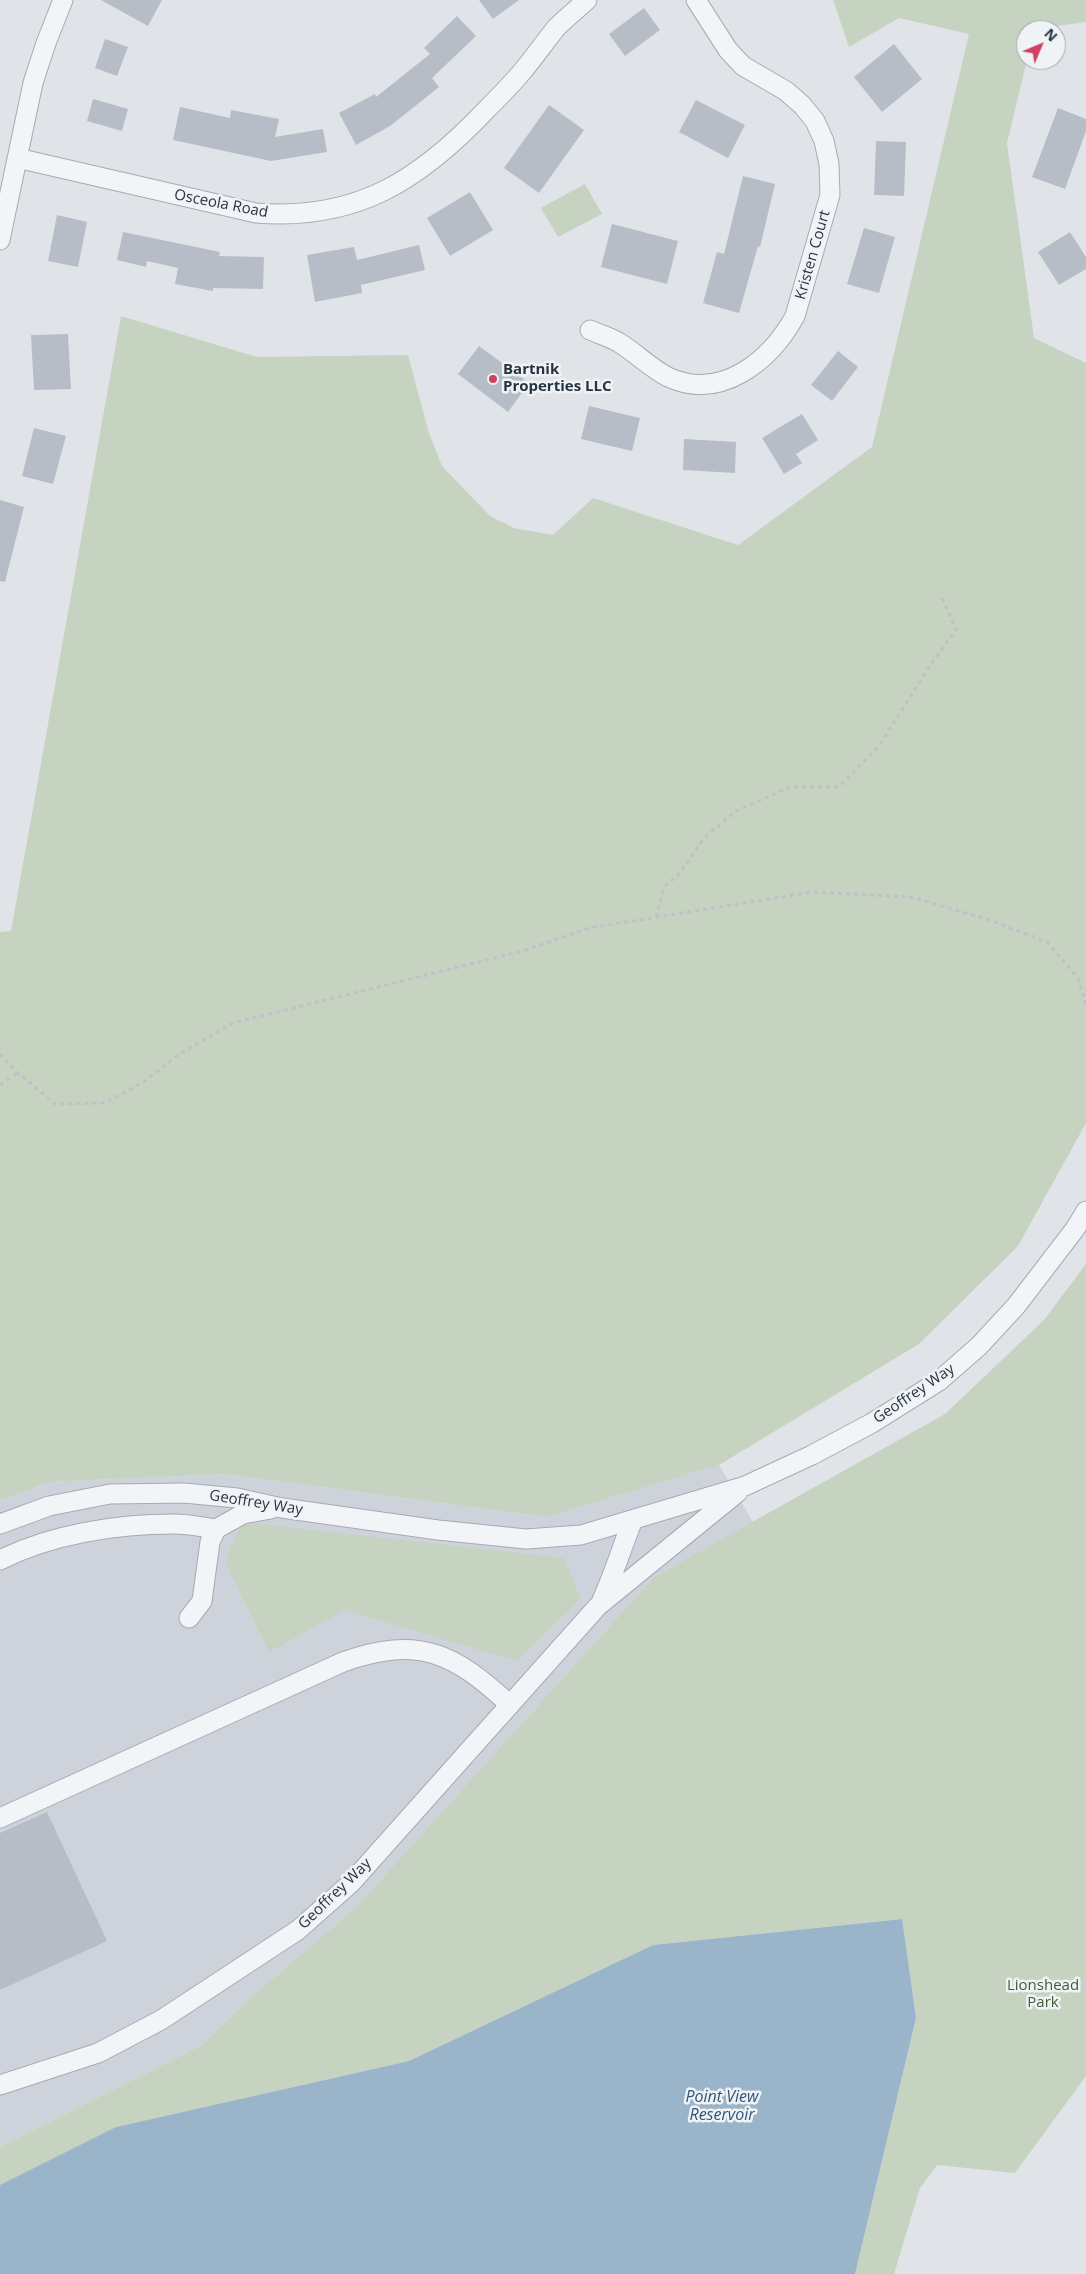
<!DOCTYPE html>
<style>
body{margin:0}
#map{position:relative;width:1086px;height:2274px;overflow:hidden;background:#e0e4e9;font-family:"Open Sans",sans-serif}
canvas{display:block}
.north{position:absolute;left:1016px;top:20px;width:50px;height:50px;box-sizing:border-box;background:#eff3f6;border:1px solid #9fa6ae;border-radius:50%;rotate:45deg;font-size:14px;font-weight:700;line-height:20px;text-align:center;color:#283341}
.north::after{content:'';display:block;margin:auto;width:18px;height:22px;background:#d14160;clip-path:polygon(50% 0,100% 100%,50% 72%,0 100%)}
</style>
<div id="map">
<canvas width="1086" height="2274"></canvas>
<div class="north">N</div>
</div>
<script>
const c = document.querySelector('canvas').getContext('2d');
c.lineJoin = 'round';
function fillPath(path, color) { c.fillStyle = color; c.fill(path, 'evenodd'); }
function strokePath(path, color, width, dash) { c.strokeStyle = color; c.lineWidth = width; c.lineCap = dash ? 'butt' : 'round'; c.setLineDash(dash || []); c.stroke(path); }
function label(font, color, halo, rows, align = 'center') {
  c.font = font + ' "Open Sans",sans-serif'; c.lineWidth = 5; c.setLineDash([]); c.textBaseline = 'middle'; c.strokeStyle = halo; c.fillStyle = color; for (const [text, x, y, turn = 0] of rows) {
    c.save(); c.translate(x, y); c.rotate((+turn || 0) * Math.PI / 180); c.textAlign = isNaN(turn) ? turn : align; if (halo) c.strokeText(text, 0, 0); c.fillText(text, 0, 0); c.restore();
  }
}
const built = new Path2D(`
 M719 1465 753 1522 654 1577 354 1909 251 1997 202 2045 0 2147V1501L49 1482 225 1474 547 1517Z`);
const green = new Path2D(`
 M833 0H1086V22L1026 30 1027 60 1007 143 1034 338 1086 363V1123L1018 1246 919 1344 719 1465 547 1517 225 1474 49 1482 0 1501V932L11 931 121 316 257 357 408 355 428 430 442 466 490 516 514 528 553 535 593 498 738 545 872 447 969 34 899 18 849 47Z
 M585 184 602 214 558 237 541 208Z
 M1086 1264V2076L1015 2173 937 2165 920 2188 894 2274H855L916 2018 901 1919 653 1945 409 2061 116 2127 0 2185V2147L202 2045 251 1997 354 1909 654 1577 945 1414 1044 1320Z
 M242 1522 564 1558 581 1599 517 1661 345 1610 269 1652 225 1562Z`);
const water = new Path2D(`
 M902 1919 916 2018 855 2274H0V2185L116 2127 409 2061 653 1945Z`);
const building = new Path2D(`
 M101 0H162L148 26Z
 M479 0H519L493 19Z
 M644 8 660 30 625 56 609 34Z
 M457 16 476 36 432 78 439 87 390 126 356 145 339 113 375 94 376 97 430 54 424 48Z
 M105 39 128 47 117 76 95 68Z
 M894 44 922 79 882 112 854 77Z
 M93 99 128 109 122 131 87 121Z
 M696 100 745 125 728 158 679 132Z
 M549 105 584 130 539 193 504 168Z
 M180 107 230 118 231 110 279 119 275 137 323 129 327 152 271 161 173 140Z
 M1058 108 1086 119V131L1065 189 1032 177Z
 M876 141 906 142 904 196 874 195Z
 M743 176 775 184 760 247 758 246 739 313 703 303 717 252 724 254Z
 M470 192 493 230 450 256 427 218Z
 M57 215 87 222 78 267 48 261Z
 M612 224 678 241 667 284 601 267Z
 M864 228 895 237 879 293 847 284Z
 M123 232 220 252 219 256 264 257 263 289 213 288V291L175 284 178 268 147 261 146 267 117 260Z
 M1070 232 1086 257V269L1059 285 1038 252Z
 M419 245 425 270 361 285 362 293 315 302 307 255 354 247 357 260Z
 M68 334 71 389 34 390 31 335Z
 M479 346 529 383 508 412 458 374Z
 M838 351 858 367 832 401 811 385Z
 M589 406 640 418 632 451 581 439Z
 M802 414 818 440 796 454 802 463 784 474 762 438Z
 M34 428 66 436 53 484 22 476Z
 M684 439 736 442 735 473 683 470Z
 M0 500 24 507 5 582 0 581Z
 M47 1812 107 1941 0 1990V1833Z`);
const path = new Path2D(`
 M656 917 664 887 680 873 704 838 736 811 790 787H839L879 746 931 664 956 630 942 598
 M0 1054 18 1073 55 1104 105 1103 145 1081 179 1054 233 1023 523 951 589 928 812 892 910 897 987 919 1047 942 1078 978 1086 1004
 M0 1085 18 1073`);
const minor = new Path2D(`
 M17 158 256 213C357 221 420 180 487 109 498 98 510 86 521 73 533 59 544 43 556 28 566 18 577 9 587 0
 M0 240 33 83 46 43 63 0
 M590 330C599 334 609 337 618 342 635 352 650 368 668 377 721 402 771 360 795 316L830 195 829 164 824 141 815 121 802 105 786 91 743 66 728 50 696 0
 M0 1524 49 1506 110 1494 184 1493 237 1498 282 1508 438 1530 526 1539 581 1535 745 1486 812 1455 872 1423 939 1381 979 1346 1016 1306 1075 1229 1086 1211
 M0 1560C52 1534 117 1524 174 1524 188 1524 202 1527 216 1529
 M602 1600C614 1574 622 1546 633 1520
 M189 1618 202 1601 210 1542 216 1529 243 1514 271 1509
 M0 1818 343 1662C419 1635 454 1653 510 1705
 M0 2085 98 2053 161 2020 298 1930 351 1883 598 1606 738 1492`);
const markers = [
 [493,379,5,"#d14160"]
];
const streetNames = [
 ["Osceola Road",221,204,11],
 ["Kristen Court",813,255,-74],
 ["Geoffrey Way",914,1394,-34],
 ["Geoffrey Way",256,1503,9],
 ["Geoffrey Way",335,1894,-44]
];
const poiNames = [
 ["Bartnik",503,370],
 ["Properties LLC",503,387]
];
const parkNames = [
 ["Lionshead",1043,1986],
 ["Park",1043,2003]
];
const waterNames = [
 ["Point View",722,2097],
 ["Reservoir",722,2115]
];
fillPath(built, '#ced3db');
fillPath(green, '#c6d3c0');
fillPath(water, '#9ab4ca');
fillPath(building, '#b7bdc6');
strokePath(minor, '#a5abb3', 21);
strokePath(path, '#bdc2c8', 3, [4, 4]);
strokePath(minor, '#f2f4f7', 19);
for (const [x, y, r, color] of markers) { const dot = new Path2D(); dot.arc(x, y, r, 0, 2 * Math.PI); c.fillStyle = color; c.fill(dot); strokePath(dot, '#eff3f6', 2); }
label('15px', '#283341', '#eff3f6', streetNames);
label('bold 15px', '#283341', '#eff3f6', poiNames, 'left');
label('15px', '#3f5d35', '#eff3f6', parkNames);
label('italic 16px', '#315476', '#eff3f6', waterNames);
</script>
